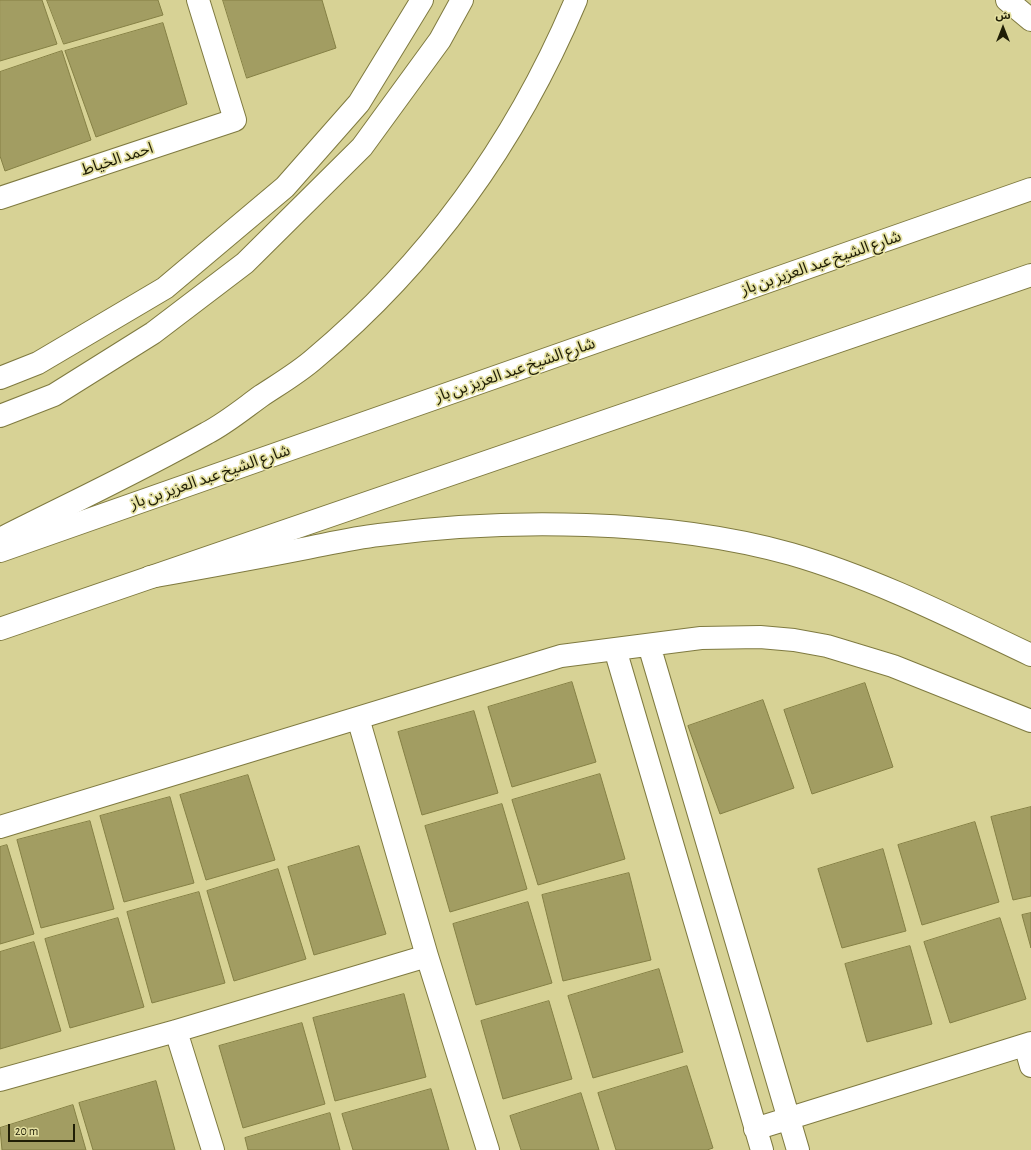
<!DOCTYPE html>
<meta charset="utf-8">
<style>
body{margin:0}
#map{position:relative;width:1031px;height:1150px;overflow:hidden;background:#d7d295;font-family:"Alegreya Sans","Noto Sans Arabic",sans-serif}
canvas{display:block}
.north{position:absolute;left:983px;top:8px;width:40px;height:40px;-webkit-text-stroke:3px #e4e0a2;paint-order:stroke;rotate:0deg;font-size:11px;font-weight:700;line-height:16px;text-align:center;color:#201e06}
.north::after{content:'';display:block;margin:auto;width:14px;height:18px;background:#201e06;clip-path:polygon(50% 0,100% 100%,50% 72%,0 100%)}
.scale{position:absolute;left:8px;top:1124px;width:67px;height:18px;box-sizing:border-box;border:2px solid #201e06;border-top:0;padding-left:5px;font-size:12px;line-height:14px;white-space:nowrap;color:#201e06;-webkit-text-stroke:3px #e4e0a2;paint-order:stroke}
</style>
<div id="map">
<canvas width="1031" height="1150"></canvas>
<div class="north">ش</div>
<div class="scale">20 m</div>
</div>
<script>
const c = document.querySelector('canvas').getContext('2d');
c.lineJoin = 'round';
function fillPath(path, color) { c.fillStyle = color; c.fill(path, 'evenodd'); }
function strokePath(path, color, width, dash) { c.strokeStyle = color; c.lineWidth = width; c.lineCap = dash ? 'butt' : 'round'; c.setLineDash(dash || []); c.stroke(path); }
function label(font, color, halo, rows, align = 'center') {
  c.font = font + ' "Alegreya Sans","Noto Sans Arabic",sans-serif'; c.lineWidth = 3.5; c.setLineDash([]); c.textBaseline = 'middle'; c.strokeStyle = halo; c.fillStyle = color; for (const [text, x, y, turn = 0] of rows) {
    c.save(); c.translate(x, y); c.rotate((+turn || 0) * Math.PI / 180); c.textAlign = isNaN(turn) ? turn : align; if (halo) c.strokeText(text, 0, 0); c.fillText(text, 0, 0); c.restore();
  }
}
const building = new Path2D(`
 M0 0H42L57 44 0 61Z
 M47 0H158L163 15 64 44Z
 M223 0H322L336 48 247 78Z
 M163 23 187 104 96 137 65 51Z
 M62 51 91 140 5 171 0 156V72Z
 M572 682 596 762 512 787 488 707Z
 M865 683 893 767 812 794 784 710Z
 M763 700 794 788 720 814 688 726Z
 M474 711 498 793 422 815 398 732Z
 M600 774 625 859 538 885 512 800Z
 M248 775 275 860 206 880 180 795Z
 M170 797 194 883 124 902 100 816Z
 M502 804 527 889 450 912 425 826Z
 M1031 807V896L1013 900 991 817Z
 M90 821 114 909 41 928 17 840Z
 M975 822 999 902 922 925 898 845Z
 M7 845 34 934 0 944V847Z
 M359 846 386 934 314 955 288 867Z
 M883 849 906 931 842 948 818 869Z
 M278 869 306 959 234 981 207 891Z
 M629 873 651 960 563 981 542 895Z
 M199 892 225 983 152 1003 127 912Z
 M528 902 552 983 476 1005 453 924Z
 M1031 913V948L1022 915Z
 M118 918 144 1007 70 1028 45 939Z
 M1000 918 1026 999 950 1023 924 942Z
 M34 942 61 1031 0 1049V952Z
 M910 946 932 1024 867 1042 845 964Z
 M659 969 683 1052 593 1078 568 996Z
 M404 994 426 1077 335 1101 313 1018Z
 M549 1001 572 1079 503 1099 481 1021Z
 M302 1023 325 1104 243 1128 219 1046Z
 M687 1066 713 1148 707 1150H616L598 1093Z
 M156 1081 175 1150H93L79 1103Z
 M431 1089 449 1150H353L342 1114Z
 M581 1093 599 1150H521L510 1116Z
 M73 1105 86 1150H2L0 1128Z
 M330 1113 340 1150H248L245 1138Z`);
const street = new Path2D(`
 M0 198 235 120 198 0
 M649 645 798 1150
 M615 649 762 1150
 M358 718 427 956 488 1150
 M0 827 561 656 701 638 760 637 794 640 827 646 893 666 1031 721
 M176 1031 213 1150
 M1025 1045 1031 1066
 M0 1080 176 1031 427 956
 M755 1129 1031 1043`);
const secondary = new Path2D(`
 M0 378 38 363 165 288 285 187 359 103 422 0
 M0 416 54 395 153 333 245 263 362 147 440 40 462 0`);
const primary = new Path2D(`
 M0 551 1031 189
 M0 629 1031 275`);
const highway = new Path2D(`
 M1007 0 1031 20
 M0 539C69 504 140 471 207 433 226 423 243 409 261 396 279 384 298 373 314 359 431 261 517 140 576 0
 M150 577C201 568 251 559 302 549 328 544 353 538 379 535 507 518 666 519 791 554 874 578 953 618 1031 655`);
const streetNames = [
 ["احمد الخياط",117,159,-18],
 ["شارع الشيخ عبد العزيز بن باز",821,263,-19],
 ["شارع الشيخ عبد العزيز بن باز",515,370,-19],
 ["شارع الشيخ عبد العزيز بن باز",210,477,-19]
];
fillPath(building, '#a29d62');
strokePath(building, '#858045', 1);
strokePath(street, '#7f7a40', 24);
strokePath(secondary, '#7f7a40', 24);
strokePath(primary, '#7f7a40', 24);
strokePath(highway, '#7f7a40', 24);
strokePath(street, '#fff', 22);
strokePath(secondary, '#fff', 22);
strokePath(primary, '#fff', 22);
strokePath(highway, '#fff', 22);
label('16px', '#201e06', '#e4e0a2', streetNames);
</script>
